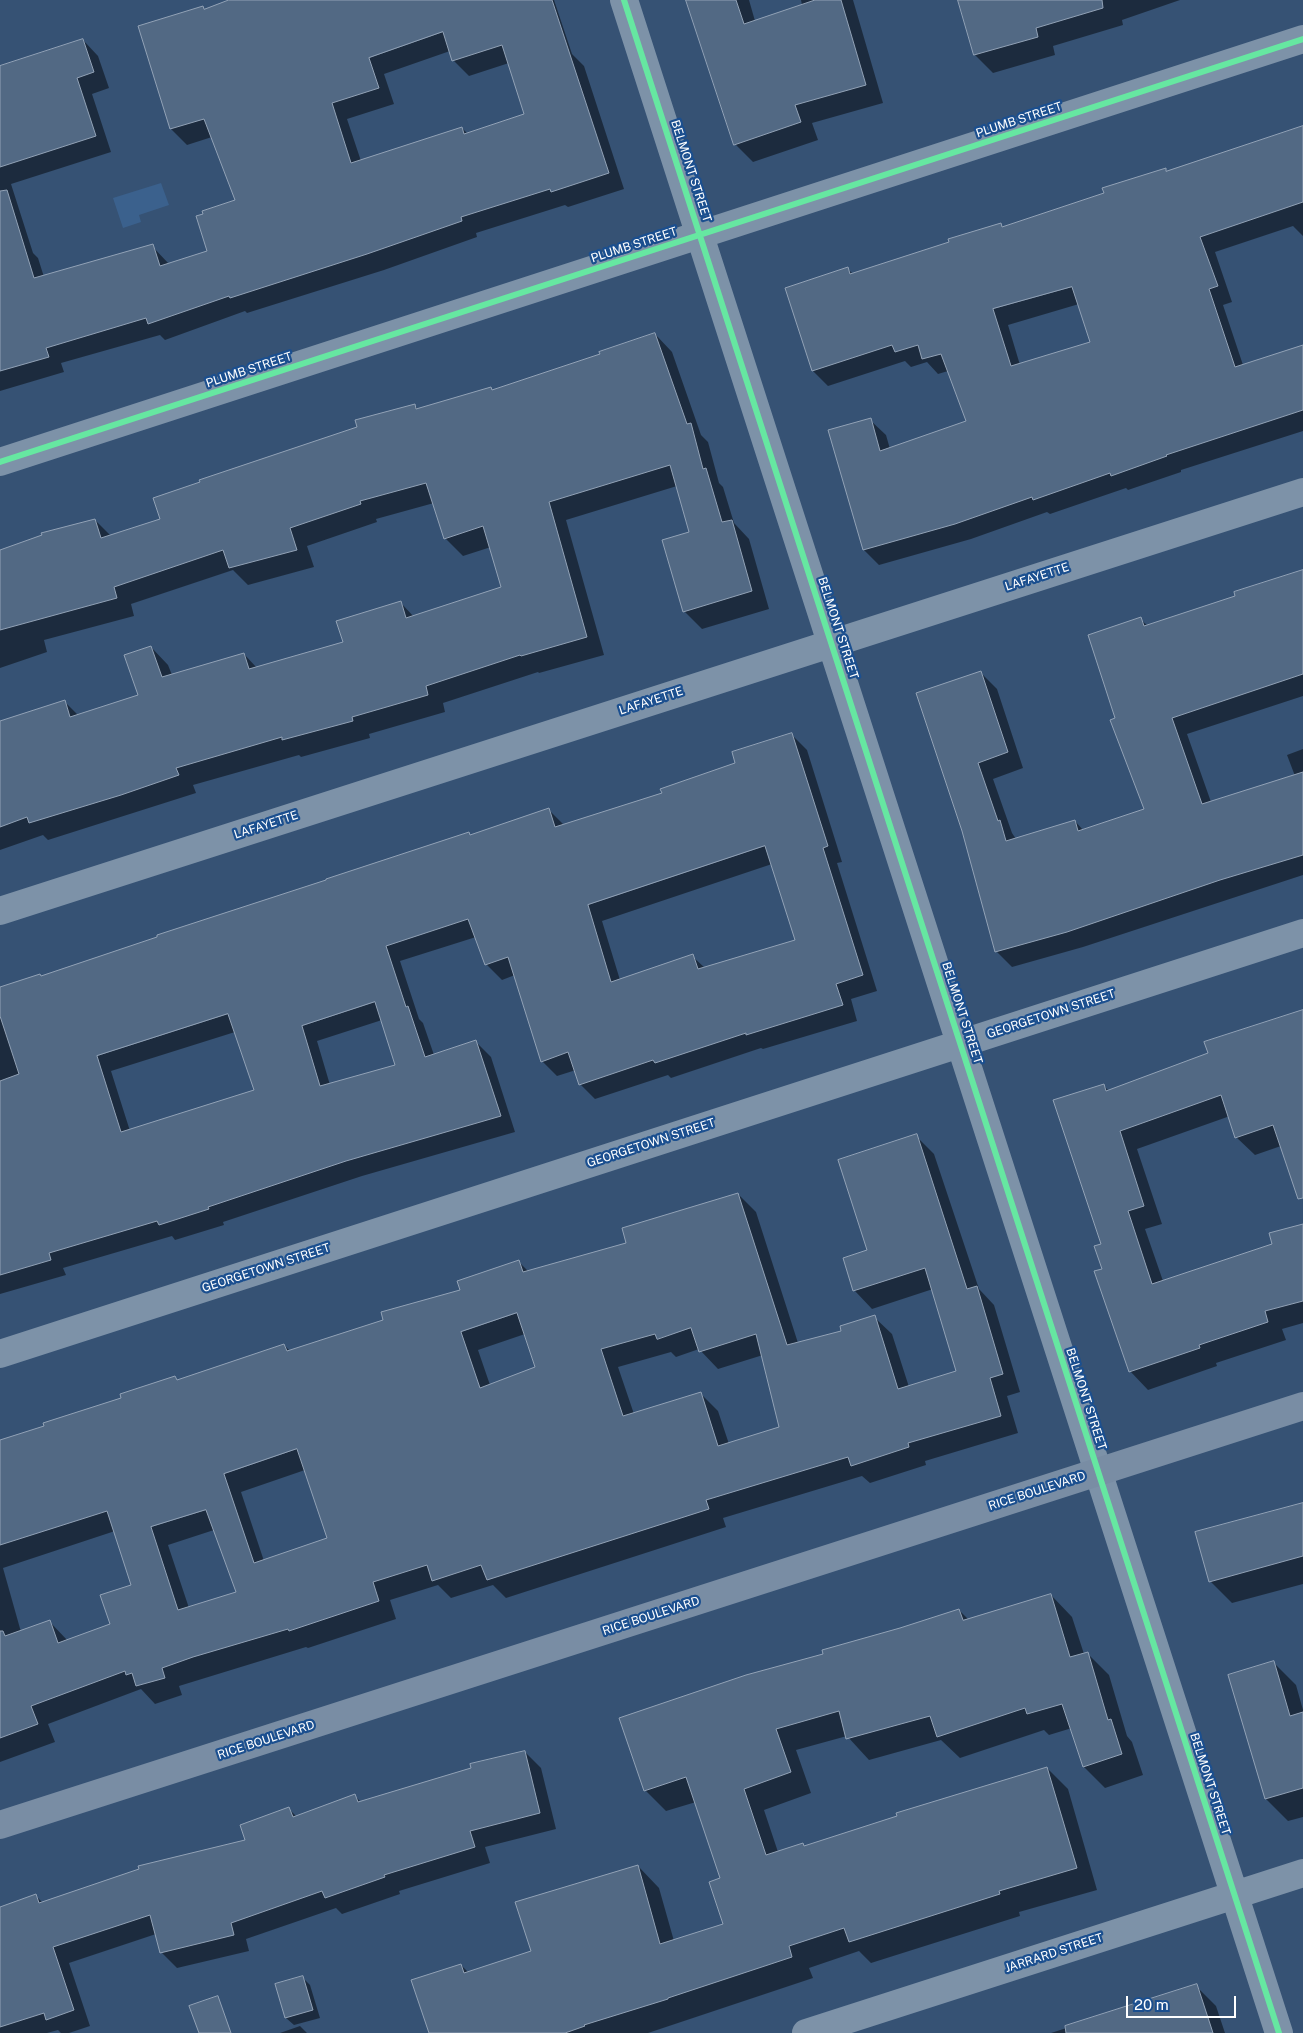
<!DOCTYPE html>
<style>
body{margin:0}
#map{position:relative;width:1303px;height:2033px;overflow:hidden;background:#365274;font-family:"Public Sans",sans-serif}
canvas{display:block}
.scale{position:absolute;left:1126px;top:1996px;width:110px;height:22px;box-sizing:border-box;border:2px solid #fff;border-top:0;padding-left:6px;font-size:15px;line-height:18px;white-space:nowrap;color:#fff;-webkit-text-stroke:4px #1b4f8f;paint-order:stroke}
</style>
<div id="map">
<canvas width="1303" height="2033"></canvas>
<div class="scale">20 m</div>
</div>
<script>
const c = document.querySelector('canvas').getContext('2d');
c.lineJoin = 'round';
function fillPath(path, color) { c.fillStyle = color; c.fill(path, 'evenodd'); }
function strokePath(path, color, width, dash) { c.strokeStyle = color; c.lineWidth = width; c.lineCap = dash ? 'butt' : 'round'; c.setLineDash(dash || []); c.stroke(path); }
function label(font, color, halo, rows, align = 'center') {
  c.font = font + ' "Public Sans",sans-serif'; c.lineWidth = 4.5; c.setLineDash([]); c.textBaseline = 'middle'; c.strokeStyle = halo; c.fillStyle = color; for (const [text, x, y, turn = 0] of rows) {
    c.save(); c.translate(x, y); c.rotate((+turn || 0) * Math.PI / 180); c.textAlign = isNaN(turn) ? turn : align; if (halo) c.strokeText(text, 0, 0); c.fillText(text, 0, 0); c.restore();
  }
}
const water = new Path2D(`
 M161 183 169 205 139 215 141 222 123 228 113 198Z`);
const shadow = new Path2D(`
 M232 0H554L572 54 584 66 624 189 568 207 565 205 476 233 477 237 384 270 247 313 245 311 165 340 160 335 61 363 64 372 0 391V70L83 40 98 56 109 88 92 94 111 152 11 184 33 253 38 258 44 277 152 246 169 264 209 251 236 201 212 137 187 145 171 129 205 10ZM450 51 453 60 469 76 509 63 526 115 468 134 462 128 361 161 347 119 394 104 384 74Z
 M690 0H749L755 21 802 5 801 0H853L883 103 812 123 818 140 753 162 735 144Z
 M960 0H1180L1122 20 1123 25 1053 46 1055 55 993 73 975 55Z
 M1303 128V236L1293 226 1215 252 1232 302 1223 305 1243 365 1303 346V431L1181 470V472L1128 490 1126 488 1050 514 1047 512 971 539 879 565 864 550 830 431 870 420 886 435 890 449 968 421 948 371 938 374 927 362 911 367 905 361 828 386 813 371 848 269 853 274 1001 225 1004 228 1105 194 1165 170 1168 172ZM1079 304 1091 343 1020 365 1008 325Z
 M655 334 672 352 701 435 708 442 719 483 723 487 734 523 749 539 769 609 702 629 684 611 691 533 677 486 566 520 604 655 539 673 538 672 443 703 445 712 369 734 370 738 301 757 299 755 193 785 196 793 48 840 43 835 0 850V722L64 701 79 716 139 696 151 647 168 665 172 675 244 654 257 668 344 643 401 603 414 617 502 588 491 547 463 556 445 538 434 503 376 519 377 522 307 546 314 567 248 585 233 570 131 604 134 616 44 640 47 652 0 668V551L95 520 111 536 162 519 358 427 414 405 419 410 493 391 602 355Z
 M1303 575V696L1187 734 1211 802 1295 776 1287 755 1303 749V875L1083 947 1012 967 996 951 963 831 981 673 997 689 1023 768 993 779 1012 833 1016 839 1075 821 1083 830 1145 810 1117 719 1140 619 1148 626Z
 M791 734 807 750 842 862 837 863 877 991 851 999 857 1021 763 1049 761 1048 671 1078 668 1075 595 1099 580 1084 576 1070 557 1076 542 1061 515 975 502 980 486 964 476 937 400 961 419 1019 423 1023 434 1055 475 1041 491 1057 515 1132 362 1176 223 1222 224 1225 175 1240 172 1236 63 1268 66 1275 0 1294V988L41 977 469 834 471 836 549 810 564 825 663 794 737 764ZM772 864 797 940 705 968 692 956 620 980 602 921ZM382 1020 397 1065 330 1085 317 1041ZM235 1032 255 1091 130 1131 111 1071Z
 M1303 1011V1177L1281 1146 1255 1155 1236 1137 1230 1116 1137 1149 1162 1224 1145 1229 1163 1281 1273 1245 1303 1225V1323L1282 1329 1286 1340 1216 1363 1217 1366 1148 1390 1130 1371 1103 1270V1085L1109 1091 1209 1054Z
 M916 1136 934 1154 979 1289 994 1305 1020 1392 1007 1396 1018 1433 925 1461 926 1465 870 1483 862 1476 723 1518 726 1527 506 1598 493 1585 451 1598 438 1585 390 1600 396 1619 308 1648 306 1647 179 1686 182 1695 155 1704 141 1689 48 1724 55 1742 0 1762V1442L123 1399 175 1377 178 1381 284 1345 290 1351 384 1321 461 1291 519 1262 528 1271 628 1244 738 1194 756 1212 798 1343 843 1332 874 1317 892 1334 909 1387 958 1372 933 1289 872 1309 855 1291 844 1258 869 1250ZM525 1334 536 1368 490 1385 478 1350ZM699 1349 718 1369 763 1355 781 1428 729 1444 718 1411 700 1393 634 1414 618 1367 671 1352 676 1357ZM305 1470 328 1539 264 1561 241 1492ZM214 1530 238 1593 189 1608 168 1545ZM115 1531 132 1586 111 1625 68 1641 49 1621 21 1632 3 1568Z
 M1303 1504V1584L1232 1603 1210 1581Z
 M1051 1595 1072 1617 1084 1654 1087 1653 1109 1675 1127 1736 1132 1742 1143 1775 1105 1788 1084 1767 1072 1728 1049 1735 1044 1730 960 1758 941 1740 869 1760 847 1736 796 1750 811 1793 764 1810 778 1852 803 1844 805 1847 1047 1768 1068 1789 1097 1890 1019 1912 1020 1916 871 1963 859 1951 809 1968 813 1978 648 2033H430L461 1965 469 1973 533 1952 638 1866 659 1888 674 1941 725 1925 722 1878 696 1802 666 1811 645 1790 825 1655 959 1610 968 1619Z
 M1274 1663 1296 1685 1303 1710V1817L1288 1821 1266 1799Z
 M525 1752 541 1768 556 1829 485 1847 490 1863 399 1891 400 1894 342 1914 336 1908 246 1939 249 1951 177 1968 161 1952 156 1934 69 1963 90 2026 69 2033H61L58 2030 47 2033H0V1908L36 1896 43 1903 247 1840 289 1809 297 1817 355 1796 362 1803Z
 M302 1977 310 1985 320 2018 294 2025 286 2018Z
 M1196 1986 1216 2006 1225 2033H1051Z
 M300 2026 307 2033H280Z`);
const building = new Path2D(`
 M229 0H552L609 173 551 192 550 189 461 217 462 221 367 254 230 298 229 296 148 324 146 318 46 348 49 357 0 371V191L7 190 34 278 153 244 160 266 207 251 196 216 203 214 202 211 235 200 204 119 170 129 138 26 203 6 204 9ZM443 32 452 61 502 45 524 114 464 134 462 127 351 163 332 103 379 88 369 58Z
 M686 0H736L744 24 815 0H841L866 85 795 105 801 122 734 145Z
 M958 0H1102L1103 8 1036 28 1038 37 974 55Z
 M83 39 94 72 77 78 96 136 0 167V66Z
 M1303 126V202L1200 237 1218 286 1209 289 1235 367 1303 345V410L1166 455 1167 456 1111 476 1110 473 1033 500 1032 497 955 524 863 550 828 430 871 418 880 451 966 421 941 354 922 359 918 345 895 352 892 345 812 371 785 288 848 267 850 274 949 242 948 239 1001 223 1002 227 1104 193 1102 188 1166 168V171ZM1072 287 1090 342 1011 366 993 309Z
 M655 333 687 424 691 423 703 469 706 468 722 522 732 520 752 591 683 612 662 540 689 532 670 465 549 502 587 637 521 656 520 655 426 686 428 695 352 717 353 721 282 740V737L176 768 179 775 121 795 29 823 27 817 0 827V721L65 700 70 717 138 695 124 655 151 646 162 677 244 653 249 669 343 642 336 621 401 601 406 618 501 587 483 526 444 539 426 483 360 501 361 504 290 528 297 550 229 568 223 550 114 587 117 598 0 630V550L42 535 41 533 95 519 101 538 160 519 153 498 200 482 199 480 357 427 355 420 415 404 416 409 491 387 492 390 600 354 599 352Z
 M1303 570V674L1172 718 1202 804 1303 772V855L1220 880 1067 932 995 952 962 831 916 693 981 671 1008 752 978 763 998 821 1000 820 1006 841 1075 820 1078 831 1144 809 1110 720 1115 718 1088 635 1141 617 1144 626 1235 596 1234 592Z
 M792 733 828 846 823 848 863 975 836 984 843 1005 746 1035V1033L655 1063 653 1060 579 1085 568 1052 541 1062 508 957 485 965 468 919 386 946 406 1007 408 1006 425 1057 476 1040 501 1116 346 1161 208 1207 209 1209 159 1225 157 1221 49 1253 51 1260 0 1275V1081L19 1074 0 1016V987L40 974 41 976 157 937V935L326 880V879L469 832 470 835 549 808 555 827 662 793 660 789 735 763 732 752ZM765 846 795 940 698 969 693 954 611 982 588 905ZM375 1002 395 1065 320 1086 302 1026ZM228 1014 254 1090 121 1132 97 1056Z
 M1303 1010V1198L1298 1199 1273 1125 1235 1138 1221 1095 1120 1131 1144 1206 1128 1211 1152 1284 1272 1244 1269 1233 1303 1224V1301L1265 1311 1268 1322 1199 1345 1200 1348 1129 1372 1094 1271 1102 1269 1094 1246 1101 1244 1053 1100 1104 1084 1106 1091 1208 1053 1204 1042Z
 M917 1134 967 1289 977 1286 1003 1374 990 1378 1001 1416 908 1443 909 1447 851 1466 848 1457 706 1500 709 1509 487 1580 481 1565 432 1581 427 1565 373 1582 379 1601 289 1631 288 1629 193 1657 162 1668 165 1678 136 1686 132 1673 126 1675 125 1671 31 1706 38 1724 0 1738V1631H3L5 1636 50 1620 58 1643 110 1624 100 1595 131 1585 107 1511 0 1545V1440L44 1426 43 1423 121 1398 120 1394 175 1376 177 1380 284 1344 287 1351 383 1320 381 1312 460 1290 457 1281 519 1260 523 1272 626 1243 622 1228 738 1193 787 1345 841 1331 840 1326 875 1315 898 1389 956 1371 925 1268 853 1291 843 1258 867 1250 838 1160ZM517 1313 535 1367 480 1388 461 1332ZM691 1328 699 1352 756 1334 779 1427 718 1446 701 1392 623 1416 601 1349 655 1334 657 1339ZM297 1449 327 1538 254 1563 224 1474ZM206 1510 236 1592 178 1610 151 1527Z
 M1303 1503V1556L1209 1582 1195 1532Z
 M1051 1594 1070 1657 1088 1652 1108 1720 1111 1719 1122 1754 1083 1767 1062 1704 1027 1714 1025 1708 937 1737 930 1716 846 1739 839 1711 776 1729 791 1772 744 1789 766 1855 803 1843 804 1846 897 1816 896 1813 1047 1767 1077 1868 999 1891 1000 1894 849 1942 844 1928 789 1946 792 1957 668 1998V1999L584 2025 585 2026 565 2033H429L411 1980 461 1964 464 1973 531 1951 515 1902 638 1865 660 1944 723 1924 709 1882 720 1878 686 1777 644 1791 619 1718 746 1675 823 1654 822 1650 900 1628 959 1609 963 1620Z
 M1274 1661 1290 1716 1303 1712V1788L1265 1799 1228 1675Z
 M525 1751 540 1813 470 1831 475 1847 384 1875 385 1877 325 1898 322 1891 231 1923 234 1935 160 1953 150 1915 53 1947 74 2010 46 2020 44 2013 0 2027V1907L36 1894 39 1903 139 1869 138 1866 245 1840 240 1825 289 1807 293 1817 355 1794 358 1802 471 1768 470 1764Z
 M303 1976 313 2010 285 2018 275 1984Z
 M1197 1984 1213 2033H1066L1065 2026Z
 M218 1996 231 2033H199L189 2006Z`);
const minor = new Path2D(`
 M624 0 1279 2033
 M0 462 1303 39
 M0 911 1303 492
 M0 1354 1303 933
 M806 2033 1303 1873`);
const secondary = new Path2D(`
 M0 1825 1303 1406`);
const cycleway = new Path2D(`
 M624 0 1279 2033
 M0 462 1303 39`);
const streetNames = [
 ["PLUMB STREET",1019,120,-18],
 ["BELMONT STREET",691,171,72],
 ["PLUMB STREET",634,245,-18],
 ["PLUMB STREET",249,370,-18],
 ["LAFAYETTE",1037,577,-18],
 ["BELMONT STREET",838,628,72],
 ["LAFAYETTE",651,701,-18],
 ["LAFAYETTE",266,825,-18],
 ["BELMONT STREET",962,1013,72],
 ["GEORGETOWN STREET",1051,1014,-18],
 ["GEORGETOWN STREET",651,1143,-18],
 ["GEORGETOWN STREET",266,1268,-18],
 ["BELMONT STREET",1086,1399,72],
 ["RICE BOULEVARD",1037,1491,-18],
 ["RICE BOULEVARD",651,1616,-18],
 ["RICE BOULEVARD",266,1740,-18],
 ["BELMONT STREET",1210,1784,72],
 ["JARRARD STREET",1054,1953,-18]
];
fillPath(water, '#3b618d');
fillPath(shadow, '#0007');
fillPath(building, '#526984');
strokePath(building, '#92a2b6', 1);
strokePath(minor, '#7d92a8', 28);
strokePath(secondary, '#798da4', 28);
strokePath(cycleway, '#66e7a1', 6);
label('12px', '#fff', '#1b4f8f', streetNames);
</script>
